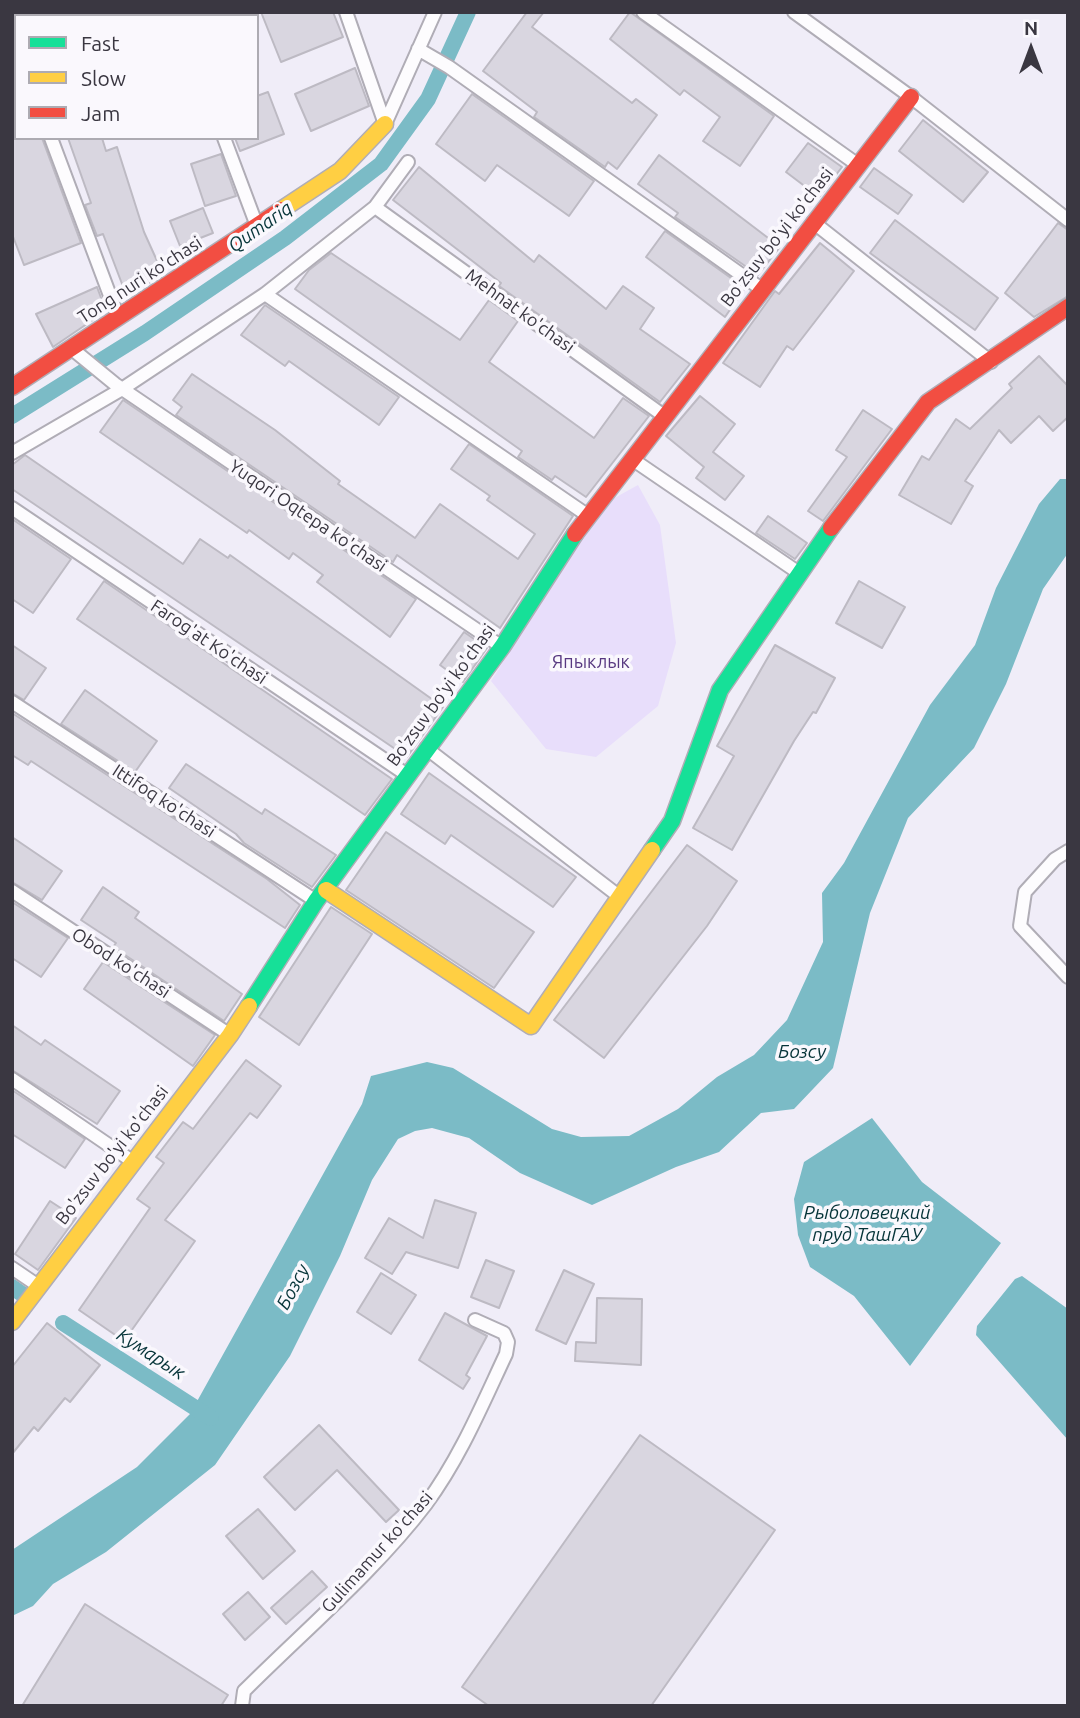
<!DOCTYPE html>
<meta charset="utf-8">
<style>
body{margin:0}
#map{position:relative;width:1080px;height:1718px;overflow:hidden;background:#f0edf8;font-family:Ubuntu,sans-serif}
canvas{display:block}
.frame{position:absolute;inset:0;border:14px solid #3a3741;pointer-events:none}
.legend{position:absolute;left:14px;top:14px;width:245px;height:126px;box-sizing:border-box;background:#faf8fd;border:2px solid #adabb2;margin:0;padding:9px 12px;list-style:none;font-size:21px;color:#3a3741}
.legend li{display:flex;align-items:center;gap:14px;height:35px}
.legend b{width:35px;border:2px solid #adabb2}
.north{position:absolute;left:996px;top:14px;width:70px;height:70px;-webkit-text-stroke:5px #faf8fd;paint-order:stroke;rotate:0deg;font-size:19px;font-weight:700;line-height:28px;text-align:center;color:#3a3741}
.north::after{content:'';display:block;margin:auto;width:24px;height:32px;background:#3a3741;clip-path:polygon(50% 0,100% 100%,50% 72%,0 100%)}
</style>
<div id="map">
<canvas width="1080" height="1718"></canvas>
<div class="frame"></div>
<ul class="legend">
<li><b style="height:9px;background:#16e098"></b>Fast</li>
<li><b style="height:9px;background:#ffcf43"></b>Slow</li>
<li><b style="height:9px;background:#f24e42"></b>Jam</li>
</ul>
<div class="north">N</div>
</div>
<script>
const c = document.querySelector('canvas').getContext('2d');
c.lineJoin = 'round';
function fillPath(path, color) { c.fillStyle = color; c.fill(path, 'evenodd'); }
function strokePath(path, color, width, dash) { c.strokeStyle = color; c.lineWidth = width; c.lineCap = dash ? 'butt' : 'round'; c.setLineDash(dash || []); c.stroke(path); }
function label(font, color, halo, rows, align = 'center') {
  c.font = font + ' Ubuntu,sans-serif'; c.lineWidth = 7; c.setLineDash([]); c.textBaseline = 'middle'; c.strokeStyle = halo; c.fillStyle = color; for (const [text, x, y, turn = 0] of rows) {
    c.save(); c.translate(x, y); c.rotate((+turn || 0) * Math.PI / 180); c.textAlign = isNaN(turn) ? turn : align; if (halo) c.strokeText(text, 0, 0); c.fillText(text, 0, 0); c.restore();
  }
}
const green = new Path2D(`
 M638 485 660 525 676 643 658 706 596 757 546 749 491 681 600 506Z`);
const water = new Path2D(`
 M1060 479H1068V553L1043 589 1006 684 974 748 908 818 870 913 833 1068 794 1109 761 1113 719 1152 676 1167 592 1205 520 1173 469 1138 432 1128 415 1131 398 1139 372 1180 340 1256 290 1356 215 1465 106 1552 53 1584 33 1606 12 1616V1550L137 1467 190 1414 362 1104 371 1076 427 1062 453 1068 552 1129 581 1137 629 1136 678 1109 717 1077 754 1055 787 1020 823 942 822 893 844 863 930 705 975 645 996 588 1039 504Z
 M872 1118 922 1182 1001 1243 910 1366 854 1296 810 1267 798 1235 794 1199 804 1162Z
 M1022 1276 1068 1309V1440L976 1335 977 1326 1015 1279Z`);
const canal = new Path2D(`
 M12 416 145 333 285 238 381 164 428 99 468 12
 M12 1287 22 1294
 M63 1323 211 1418`);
const building = new Path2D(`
 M261 12H333L343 37 281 62Z
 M527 12H544L532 27 632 103 636 99 657 115 617 169 608 162 605 167 534 117 537 112 483 71Z
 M630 12 774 116 740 166 703 141 720 117 684 90 680 95 610 39Z
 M355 68 369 106 311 131 295 94Z
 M268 92 284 134 240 151 235 138H257V96Z
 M472 94 594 181 569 216 497 165 485 181 436 144Z
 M923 120 988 172 963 202 899 151Z
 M12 138H42L81 243 24 265 12 234Z
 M68 138H102L106 151 117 147 144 232 163 274 127 297 103 234 97 236 85 205 91 203Z
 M808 143 842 167 819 197 786 172Z
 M221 154 236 196 205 206 191 164Z
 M659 155 780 247 758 275 675 217 678 213 638 184Z
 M419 167 534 262 539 255 606 309 623 286 654 308 640 329 690 364 660 402 499 286 501 283 393 200Z
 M874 168 912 195 898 214 860 187Z
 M203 208 213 233 180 246 170 221Z
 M895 220 998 298 975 330 870 253Z
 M1058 223 1068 230V296L1034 317 1005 293Z
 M665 231 745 288 725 317 646 257Z
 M820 243 854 271 793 350 787 346 760 387 723 363 775 291 779 294Z
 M331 253 460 340 489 300 518 321 489 362 594 438 623 398 649 416 586 497 555 476 552 480 518 457 522 451 295 289 309 270Z
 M97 287 106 311 53 347 36 314Z
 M265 305 399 397 379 425 289 361 285 366 241 335Z
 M1039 356 1068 386V417L1053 431 1039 416 1011 443 999 430 965 481 973 486 951 524 899 495 922 456 929 460 956 419 970 429 1012 388 1009 384Z
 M192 374 275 430 340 481 338 484 415 538 440 504 518 559 535 534 487 500 490 496 451 469 469 444 573 516 500 628 397 555 393 562 176 415 182 407 173 400Z
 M700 396 735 424 713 452 744 476 725 500 696 478 704 467 666 436Z
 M123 400 416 599 390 637 317 582 323 575 293 553 289 559 249 530 247 533 100 432Z
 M863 410 892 429 823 521 808 511 847 457 836 450Z
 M25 455 183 564 200 539 228 558 230 555 443 707 407 757 12 489V465Z
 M768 516 807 543 795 559 756 533Z
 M12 519 71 559 33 613 12 599Z
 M104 581 392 779 365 815 77 619Z
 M859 581 905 607 882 648 836 623Z
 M464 632 487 648 463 682 440 665Z
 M12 645 46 668 24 700 12 693Z
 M775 645 835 678 816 713 813 712 794 741 732 850 693 828 734 756 717 746Z
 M85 690 157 741 135 772 61 724Z
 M12 713 267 879 300 905 285 928 31 761 28 765 12 755Z
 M186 764 262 814 265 809 336 855 312 887 244 843 236 834 169 788Z
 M429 773 576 877 553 907 451 835 445 844 401 814Z
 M386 832 534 932 494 988 346 890Z
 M12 837 62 871 42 900 12 882Z
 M687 845 737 881 707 926 604 1058 554 1020Z
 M103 887 139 912 135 918 242 994 224 1021 113 947 116 943 81 920Z
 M12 902 68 938 41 977 12 958Z
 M331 907 372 934 299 1045 259 1017Z
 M103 962 215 1035 193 1066 84 989Z
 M12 1025 41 1045 45 1040 120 1091 97 1124 12 1070Z
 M246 1060 281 1086 257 1118 250 1113 165 1220 195 1241 124 1341 79 1310 150 1208 137 1199 164 1163 156 1157 183 1122 193 1129Z
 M12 1090 85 1139 65 1168 12 1134Z
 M435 1200 476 1213 458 1268 406 1252 392 1274 365 1258 389 1218 423 1238Z
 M50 1201 76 1218 38 1270 15 1254Z
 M486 1260 514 1271 499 1308 471 1297Z
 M564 1270 594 1284 566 1344 536 1330Z
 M381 1273 416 1295 391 1334 357 1312Z
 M597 1298 642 1299 641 1365 575 1361 576 1342 596 1343Z
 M445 1313 487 1336 466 1375 470 1378 463 1389 419 1360Z
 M47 1323 100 1365 70 1402 65 1398 38 1431 34 1427 12 1454V1367Z
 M319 1425 399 1510 386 1522 337 1470 295 1510 264 1477Z
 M640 1435 775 1530 651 1706H489L462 1687Z
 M258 1509 295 1551 263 1579 226 1536Z
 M312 1571 327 1587 286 1624 271 1608Z
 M248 1592 270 1617 245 1640 223 1614Z
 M85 1604 228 1695 221 1706H22Z`);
const street = new Path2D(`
 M178 12 179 16
 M346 12 385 124
 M643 12 858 165
 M794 12 911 97 1068 220
 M12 34 16 44
 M418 49 449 67 760 288
 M385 124 435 12
 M51 138 118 317
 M224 138 257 226
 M375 207 664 416
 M813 222 991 362
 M265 294 587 515
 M71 348 115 384 502 647
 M12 453 122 389 265 294 375 207 408 162
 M632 459 799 573
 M12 508 407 775
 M12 702 316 901
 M426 748 620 897
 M1068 851 1055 859 1025 892 1020 926 1068 977
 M12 891 230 1035
 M12 1079 132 1161
 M12 1268 37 1285
 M242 1706 244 1691C304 1631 375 1571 426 1504 460 1458 482 1405 506 1354L508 1342 504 1333 475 1320`);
const fast = new Path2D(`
 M652 850 672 821 720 690 831 528
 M249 1006 316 901 502 647 575 534`);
const slow = new Path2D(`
 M281 210 340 171 385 124
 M326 890 531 1026 652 850
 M12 1322 230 1035 249 1006`);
const jam = new Path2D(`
 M12 387 281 210
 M831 528 928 402 1068 307
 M575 534 911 97`);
const streetNames = [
 ["Bo'zsuv bo'yi ko'chasi",777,237,-52],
 ["Tong nuri ko'chasi",140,280,-33],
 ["Mehnat ko'chasi",520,311,36],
 ["Yuqori Oqtepa ko'chasi",308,516,34],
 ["Farog'at Ko'chasi",209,642,34],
 ["Bo'zsuv bo'yi ko'chasi",441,695,-54],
 ["Ittifoq ko'chasi",164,801,33],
 ["Obod ko'chasi",121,963,33],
 ["Bo'zsuv bo'yi ko'chasi",112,1155,-52],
 ["Gulimamur ko'chasi",377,1552,-48]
];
const parkNames = [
 ["Япыклык",591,662]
];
const waterNames = [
 ["Qumariq",260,227,-35],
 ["Бозсу",802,1052],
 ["Рыболовецкий",867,1213],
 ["пруд ТашГАУ",867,1235],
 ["Бозсу",293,1287,-62],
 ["Кумарык",151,1354,33]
];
fillPath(green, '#e8defb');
fillPath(water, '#7bbbc6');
strokePath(canal, '#7bbbc6', 16);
fillPath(building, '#d9d6e0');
strokePath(building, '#bdbac3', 2);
strokePath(street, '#b0adb6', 16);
strokePath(fast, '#b0adb6', 19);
strokePath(slow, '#b0adb6', 19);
strokePath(jam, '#b0adb6', 19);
strokePath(street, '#fdfcfe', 12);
strokePath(fast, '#16e098', 16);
strokePath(slow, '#ffcf43', 16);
strokePath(jam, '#f24e42', 16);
label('18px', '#3a3741', '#faf8fd', streetNames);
label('18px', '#583981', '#faf8fd', parkNames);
label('italic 19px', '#063439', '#faf8fd', waterNames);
</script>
